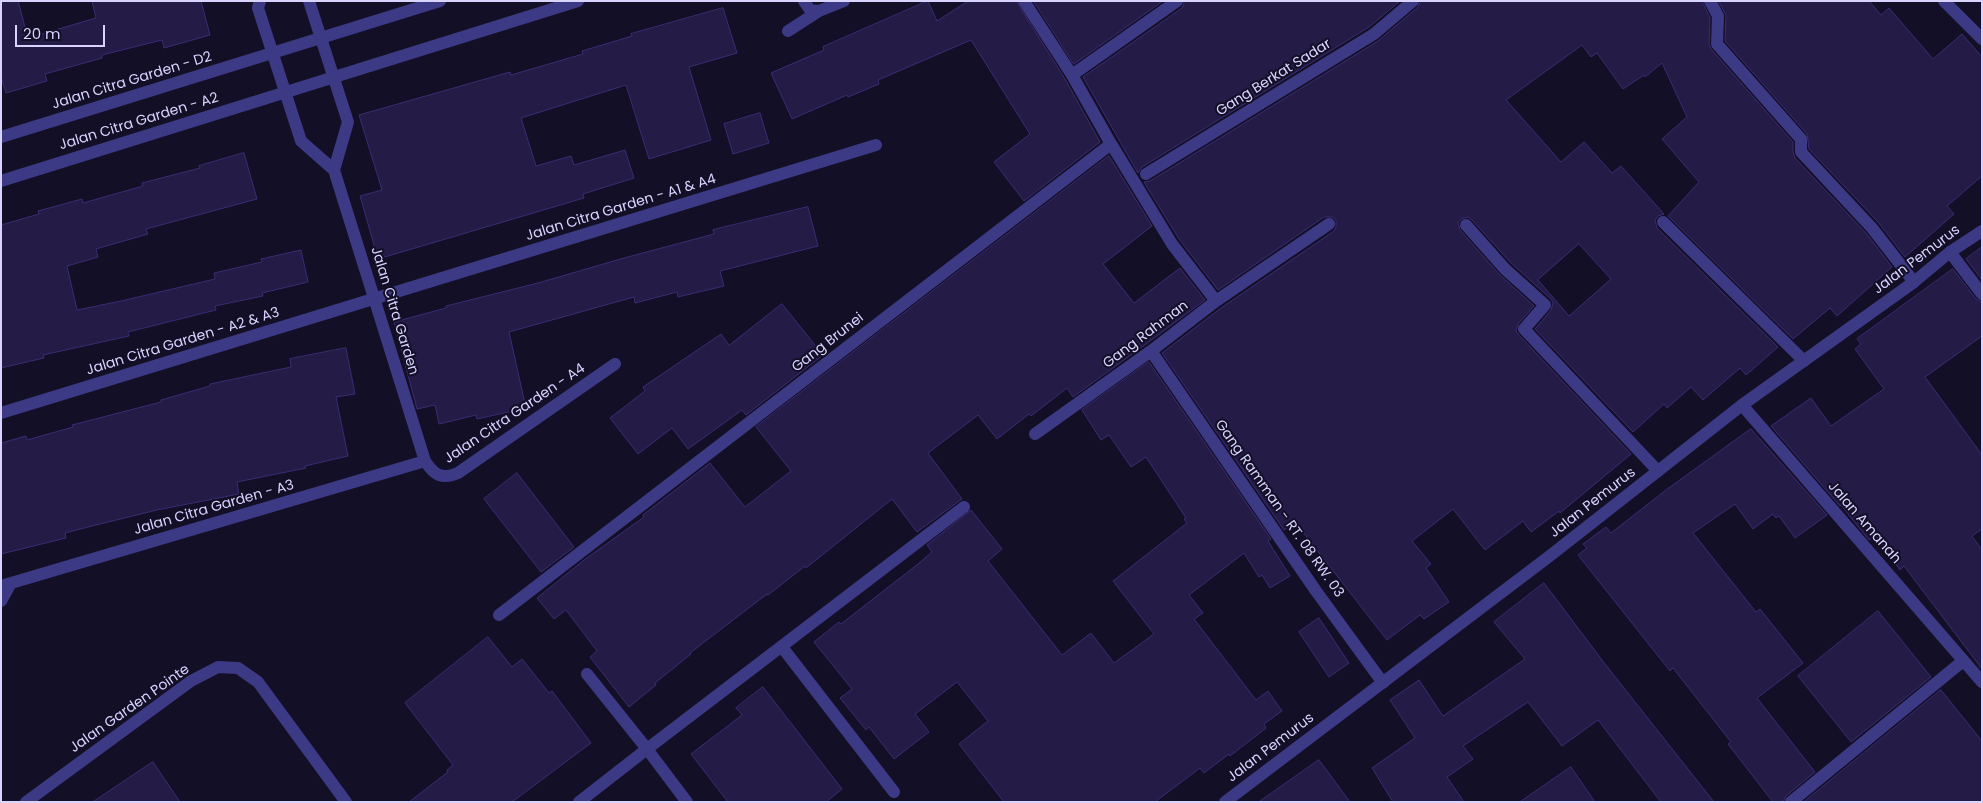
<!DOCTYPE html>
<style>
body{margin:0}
#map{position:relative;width:1983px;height:803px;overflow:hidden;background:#130f26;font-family:Poppins,sans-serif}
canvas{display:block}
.frame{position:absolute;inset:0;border:2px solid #d9d4ff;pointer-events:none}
.scale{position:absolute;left:15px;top:25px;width:90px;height:22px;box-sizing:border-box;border:2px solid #d9d4ff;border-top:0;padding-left:6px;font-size:15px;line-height:18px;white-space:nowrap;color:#d9d4ff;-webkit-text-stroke:4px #130f26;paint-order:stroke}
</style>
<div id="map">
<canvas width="1983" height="803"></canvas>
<div class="frame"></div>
<div class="scale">20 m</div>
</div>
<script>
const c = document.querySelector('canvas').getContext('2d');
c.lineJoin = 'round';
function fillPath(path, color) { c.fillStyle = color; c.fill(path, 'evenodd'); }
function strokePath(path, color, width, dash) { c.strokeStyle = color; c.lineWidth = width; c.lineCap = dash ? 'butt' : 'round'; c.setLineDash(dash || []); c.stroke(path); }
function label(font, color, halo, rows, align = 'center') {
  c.font = font + ' Poppins,sans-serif'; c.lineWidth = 4; c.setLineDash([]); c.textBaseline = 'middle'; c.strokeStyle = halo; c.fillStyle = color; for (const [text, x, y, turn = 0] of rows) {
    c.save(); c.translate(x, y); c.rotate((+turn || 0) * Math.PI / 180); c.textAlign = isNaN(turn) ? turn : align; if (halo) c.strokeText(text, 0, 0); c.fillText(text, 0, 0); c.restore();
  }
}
const building = new Path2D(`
 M1 1H18L28 38 96 18 92 1H201L210 35 164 48 162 40 102 55V58L45 74 47 81 6 93 1 77Z
 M928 1 937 21 968 1H1016L1065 79 1100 142 1024 201 994 162 1030 134 971 40 878 80 879 84 848 97 847 95 792 119 771 73 824 50 823 47Z
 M1034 1H1163L1074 64Z
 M1185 1H1400L1369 27 1142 167 1138 173 1083 77 1182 8Z
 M1421 1H1702L1710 18 1709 44 1711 49 1793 142V152L1795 158 1866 233 1892 267 1837 316 1830 308 1793 339 1668 216 1699 182 1662 139 1687 117 1662 63 1645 77 1644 75 1623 89 1597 53 1591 57 1582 45 1506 100 1561 162 1584 142 1612 173 1621 166 1664 214 1658 216 1655 220 1657 228 1778 347 1746 375 1740 368 1703 400 1691 387 1667 408 1664 404 1633 432 1535 329 1551 310 1553 303 1551 299 1511 263 1472 220 1468 217 1461 219 1458 223 1460 230 1499 274 1534 306 1518 324 1516 331 1518 334 1631 454 1560 513 1559 511 1531 532 1523 521 1485 550 1453 509 1412 541 1431 564 1426 568 1449 602 1424 619 1420 615 1387 640 1295 522 1284 530 1162 353 1221 308 1334 231 1336 227V220L1332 217H1324L1218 290 1179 239 1144 182 1150 181 1378 41 1418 7ZM1579 244 1611 279 1569 316 1538 280Z
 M1719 1H1869L1881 15 1889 8 1933 59 1962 34 1982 57V176L1947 206 1954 214 1905 257 1878 222 1809 149 1807 134 1725 41 1726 16Z
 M723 8 737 53 689 67 711 140 649 159 626 85 521 118 536 166 571 156 574 165 625 150 634 178 583 194 584 198 378 259 360 196 382 190 359 115 510 72 511 75 583 54 582 51 632 36 631 34Z
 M760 113 769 143 733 154 724 124Z
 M244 153 257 199 146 229 148 234 96 249 98 257 67 266 77 310 121 301 215 279 214 273 262 262 261 259 301 250 308 282 262 293 263 296 215 306 216 310 128 332 129 336 43 355 44 358 1 368V225L39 214 38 211 82 199 83 203 143 186 142 183 200 168 199 166Z
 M1109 156 1152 226 1103 264 1134 303 1180 268 1205 300 1146 344 1073 397 1067 388 1031 416 1029 414 997 439 978 415 928 453 962 499 917 532 892 499 806 568 805 566 768 595 767 594 690 653 691 654 655 683 656 685 629 707 590 657 597 651 566 610 554 619 537 598 584 560 644 517 643 515 710 463 745 507 791 471 756 427Z
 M808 207 818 246 720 271 724 286 678 297 677 292 635 303 634 297 509 332 526 408 477 419 476 415 439 424 435 405 417 409 394 322 446 308V306L538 283 624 258 714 234 713 230Z
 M1982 247V280L1966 259Z
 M1953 269 1976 299 1982 302V336L1925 377 1982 455V529L1972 536 1982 550V669L1904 566 1900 570 1875 536 1869 540 1841 505 1840 506 1771 426 1811 398 1831 426 1884 389 1855 349 1861 344 1857 339Z
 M782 304 823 355 746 415 742 410 688 449 672 428 638 454 610 418 645 391 643 387 721 334 729 345Z
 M346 348 355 394 336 397 348 456 305 466 306 468 237 482 239 494 157 510 96 525 65 533 66 538 1 554V443L26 436 27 440 73 427 72 425 161 402V400L210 386V384L291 367 290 359Z
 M1149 362 1271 539 1268 541 1290 576 1270 588 1262 575 1259 577 1244 553 1189 595 1203 613 1194 619 1256 700 1268 691 1282 711 1264 724 1266 728 1230 756 1229 754 1204 773 1200 768 1155 802H1004L959 744 988 721 957 682 915 714 929 732 894 759 869 727 866 730 840 698 852 689 814 642 839 622 841 624 918 564 932 552 927 545 971 510 1002 549 988 561 1062 655 1091 633 1114 663 1154 634 1113 581 1187 523 1184 519 1186 518 1146 457 1131 467 1109 435 1101 440 1082 410Z
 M1751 429 1827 515 1795 538 1779 516 1776 518 1773 514 1753 529 1735 504 1693 533 1756 612 1760 609 1803 663 1757 698 1815 772 1786 796 1783 802H1773L1728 744 1731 742 1673 668 1670 671 1578 555 1587 548 1583 544 1606 527 1611 533 1666 490Z
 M517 473 574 547 541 572 484 499Z
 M1544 583 1605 664 1714 802H1661L1598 720 1562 746 1528 702 1463 746 1473 759 1447 777 1464 802H1393L1372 768 1415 738 1390 700 1419 680 1443 716 1525 659 1494 622Z
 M1878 611 1931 677 1851 742 1798 676Z
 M1319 618 1349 663 1329 677 1299 632Z
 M488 637 512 667 522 659 549 693 552 691 591 743 512 802H409L448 772 447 770 453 765 405 703Z
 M763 687 842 789 826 802H728L691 754 742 715 736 708Z
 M1941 690 1982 741V802H1804Z
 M1319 760 1350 802H1259Z
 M153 762 180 802H93Z
 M1571 767 1595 802H1520Z`);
const minor = new Path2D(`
 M260 1 258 8 301 141 334 170 348 122 309 1
 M804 1 810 10 819 11
 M1024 1 1072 75
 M1710 1 1718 16 1717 44 1801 139V152L1872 228 1914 282
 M1944 1 1982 39
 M788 31 819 11 844 1
 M1 137 440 1
 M334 170 425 461C434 475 442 480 458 473L615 364
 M1146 174 1374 34 1413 1
 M1 181 578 1
 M1663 222 1804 361
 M1466 225 1505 269 1545 305 1524 329 1658 471
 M1950 252 1982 294
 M1216 301 1329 224
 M1151 351 1316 591 1383 683
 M1742 405 1982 682
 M1 413 876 145
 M1035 434 1151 351 1216 301 1172 244 1110 142
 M1 586 425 461
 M1 601 11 583
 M499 615 1111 144 1072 75 1177 1
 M782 647 894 792
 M587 674 647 749 964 507
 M26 802 191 681 218 667 238 668 258 682 346 802
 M579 802 647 749 687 802
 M1791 802 1963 661`);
const tertiary = new Path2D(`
 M1225 802 1551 555 1742 405 1914 282 1950 252 1982 231`);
const streetNames = [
 ["Gang Berkat Sadar",1274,78,-32],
 ["Jalan Citra Garden - D2",132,81,-17],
 ["Jalan Citra Garden - A2",139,122,-17],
 ["Jalan Citra Garden - A1 & A4",621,208,-17],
 ["Jalan Pemurus",1917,260,-37],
 ["Jalan Citra Garden",394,311,73],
 ["Gang Rahman",1146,335,-37],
 ["Jalan Citra Garden - A2 & A3",183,342,-17],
 ["Gang Brunei",828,343,-38],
 ["Jalan Citra Garden - A4",515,414,-34],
 ["Jalan Pemurus",1593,503,-38],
 ["Jalan Citra Garden - A3",214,508,-16],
 ["Gang Ramman - RT. 08 RW. 03",1279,509,55],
 ["Jalan Amanah",1864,523,49],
 ["Jalan Garden Pointe",130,709,-35],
 ["Jalan Pemurus",1271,748,-37]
];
fillPath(building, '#241b47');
strokePath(building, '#3b2d73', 1);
strokePath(minor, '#3d3a85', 12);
strokePath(tertiary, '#3d3a85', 12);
label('14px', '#d9d4ff', '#130f26', streetNames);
</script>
